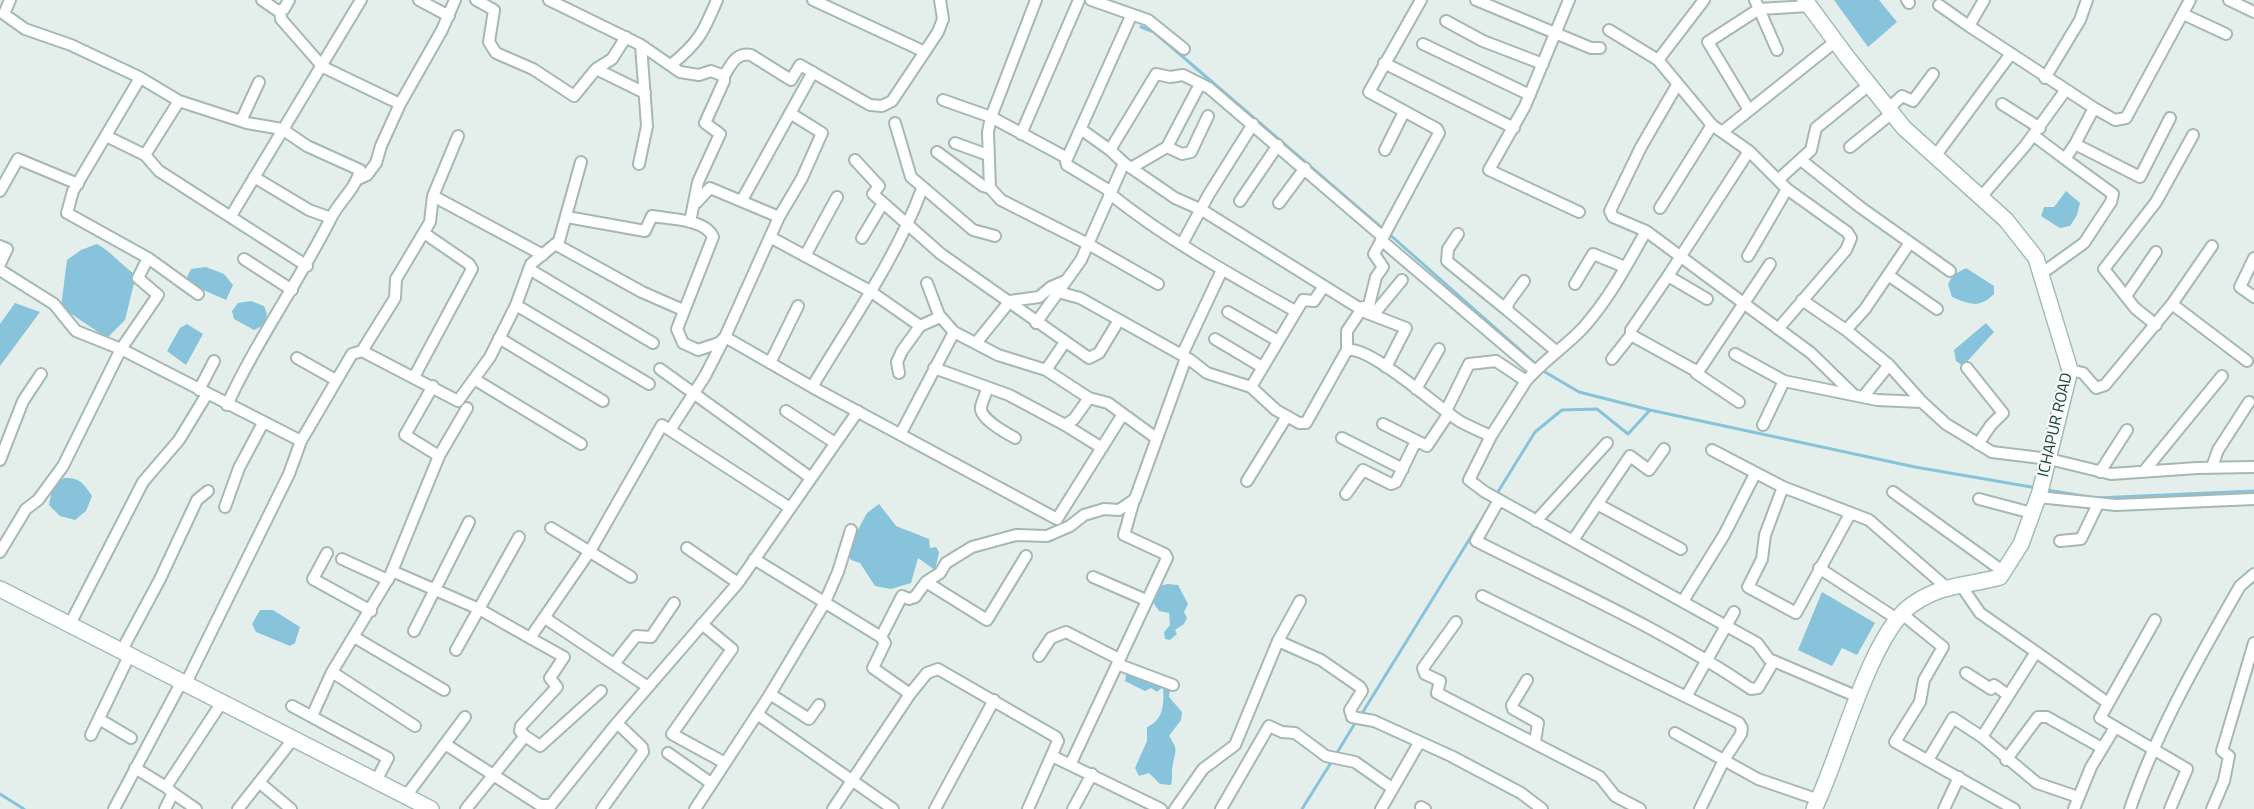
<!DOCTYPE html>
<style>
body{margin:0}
canvas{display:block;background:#e4efec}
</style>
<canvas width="2254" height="809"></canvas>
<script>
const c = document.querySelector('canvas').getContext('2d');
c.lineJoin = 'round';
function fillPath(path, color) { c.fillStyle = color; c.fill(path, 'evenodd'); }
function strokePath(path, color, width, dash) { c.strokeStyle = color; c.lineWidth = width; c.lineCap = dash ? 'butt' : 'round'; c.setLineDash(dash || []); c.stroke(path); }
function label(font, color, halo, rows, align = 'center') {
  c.font = font + ' "Titillium Web",sans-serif'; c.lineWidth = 4.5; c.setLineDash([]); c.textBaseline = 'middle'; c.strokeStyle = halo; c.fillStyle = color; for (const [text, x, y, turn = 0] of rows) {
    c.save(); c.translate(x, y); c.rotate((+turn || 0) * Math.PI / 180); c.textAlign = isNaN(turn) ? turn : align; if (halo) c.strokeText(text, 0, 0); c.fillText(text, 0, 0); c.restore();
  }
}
const water = new Path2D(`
 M1834 0H1879L1897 22 1868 47Z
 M2066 191 2080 203 2077 215 2070 226 2060 228 2041 216 2044 207H2054Z
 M97 244C113 253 121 265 136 275L125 320 107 338 61 307 67 260 81 250Z
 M206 267 224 274 233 285 226 300 192 285 187 277 191 269Z
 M1966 268 1994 286V294C1979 309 1969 304 1952 297L1948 284 1953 275Z
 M251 301 264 306 267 314 264 325 254 330 234 319 232 311 238 303Z
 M15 303 40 312 0 366V324Z
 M1986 323 1994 332 1963 366 1956 361 1954 350Z
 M187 324 203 334 186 365 167 351 180 328Z
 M64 478C80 477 84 484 92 496L86 511 75 520 60 516 49 505 53 485Z
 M879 504 896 526 929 539 930 548 936 547 939 552 935 570 918 558 911 583 891 589 875 586 860 563 851 560 846 552 867 513Z
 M1168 584 1178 585 1188 604 1184 612 1187 618 1184 624 1175 630 1177 634 1170 640 1165 639 1164 632 1170 625 1169 613 1159 611 1150 598 1159 586Z
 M1822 592 1875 623 1857 655 1842 648 1832 666 1798 650Z
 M260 610H273L300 627 295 643 290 646 256 632 252 624Z
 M1138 668 1171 682 1169 697 1182 712 1181 720 1169 736C1178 750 1176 749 1173 764 1171 771 1173 778 1171 785L1160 784 1149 773 1139 776 1135 768 1147 741V727C1164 720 1164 703 1163 687L1157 692 1151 688 1145 691 1125 681 1126 675Z`);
const stream = new Path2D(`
 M1141 27 1154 32 1383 229
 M1388 233 1545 372 1579 392 1650 410
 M2047 490 2096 498 2254 491
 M1496 495 1535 432 1562 410 1597 409 1628 434 1650 410 1915 467 2037 488
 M1361 715 1493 501
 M1335 756 1357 720
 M0 794 24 809
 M1302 809 1332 761`);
const street = new Path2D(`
 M10 0 4 14 25 29 71 45 139 77 179 101 247 123 282 129 307 146 360 170C356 189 338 202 330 220 298 283 257 340 227 405
 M262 0 278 11 284 9 289 0
 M419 0 449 16
 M476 0 494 10 489 42 496 53 533 69 574 96 596 69 612 59 626 37
 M549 0 641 45 680 72 699 75 711 71 724 76C731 65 736 52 751 55L791 80 800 65 870 105 882 106 892 101 938 32 943 19 940 0
 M813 0 925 52
 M1036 0 991 117 988 132 990 188 1001 200 1088 244 1158 284
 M1091 0 1148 20 1184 49
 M1476 0 1591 48H1600
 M1569 0 1525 106 1489 170 1579 212
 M1755 0 1777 50
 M1907 0 1909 3
 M1984 0 1969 26 2094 108
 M2229 0 2254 12
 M1939 5 1969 26
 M280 10 281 19 323 67 400 104
 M2183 14 2226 34
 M1446 21 1483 41 1543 64
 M1609 30 1658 60 1712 125 1749 151 1787 189 1847 232 1851 238 1846 250 1778 329
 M1423 44 1530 95
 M1658 60 1704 0
 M1384 63 1514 128
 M671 65C699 42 703 33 717 0
 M596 69 645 93
 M140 78 73 191 67 213 148 258 198 294
 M2045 78 2080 20 2087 0
 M943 100 991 117 1067 158
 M179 101 145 155 159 171 307 266
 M2002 104 2040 128
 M1888 109 1902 96 1913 101 1933 74
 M1749 110 1708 42 1759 9 1809 6
 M2170 118 2140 177 2075 144 2094 108 2115 120 2126 118 2190 0
 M241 121 259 82
 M895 123 911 177 973 230 995 236
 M1082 130 1110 150
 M1722 132 1836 41
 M1021 134 1079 0
 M2033 135 2065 159 2075 144
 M106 136 145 155
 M955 143 988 155
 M1167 147 1182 154 1191 152 1208 116
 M1850 147 1892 113
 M1385 150 1404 112
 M937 152 983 186 990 188
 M1936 155 2010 55
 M855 160 879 186 873 194 941 254 1089 358 1099 353 1119 320
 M1801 160 1860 207 1950 271
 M1124 163 1175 198 1202 210 1367 313 1406 328 1386 367
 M639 164 647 126 641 45
 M1131 168 1167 147 1200 84
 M254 177 309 210 331 218
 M358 179 367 175 376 163 381 146 400 104 442 30 455 0
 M1778 180 1811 150 1816 128 1869 85
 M0 191 18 159 78 184
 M1110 191 1067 165 1066 161 1131 16
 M1109 193C1166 239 1231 275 1295 311
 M433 196 543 255
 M1981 197 2025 146 2065 91
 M742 200 813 72
 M1240 201 1278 145
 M696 203 710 188 779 217
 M1279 203 1305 168
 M1660 208 1712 125
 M231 216 361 0
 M567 217 645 231 652 216C669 219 706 219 713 237L677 329 683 343 698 350 719 343 725 337 812 387 1057 519 1123 414
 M690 222 698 182 720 134 705 123 724 81V76
 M1646 231 1613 217 1610 211 1641 147 1677 85
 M1458 234 1448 249 1447 261 1507 310
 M770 237 870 291 920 326
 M862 238 883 203
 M1381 240 1535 371
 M555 244 642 292 683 310
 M1182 244 1209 194 1253 124
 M1909 244 1865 309 1846 330 1889 365 1922 402
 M0 246 7 249 0 264
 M805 256 837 197
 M1748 256 1787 189
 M2254 258 2240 287 2254 297
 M244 259 292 290
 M529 269 653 343
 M0 270 54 304 76 331 121 349 301 441 352 354 362 351 458 401 490 357 516 305 531 264 559 241 581 162
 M2041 274 2084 243 2111 202 2113 194 2065 159
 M1888 275 1937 309
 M1524 281 1508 303 1507 310 1556 351
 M927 283 939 315 954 332 998 355 1046 370 1089 398 1108 403 1156 438
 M1575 284 1593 254 1625 267
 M1058 292 1080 298 1189 359 1207 373 1251 387 1276 410 1299 423H1306L1347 350C1371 346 1438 408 1461 422 1471 427 1481 432 1491 436L1469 480 1485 492 1757 643 1769 659 1858 697
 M2126 296 2156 252
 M1707 299 1668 276 1749 151
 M1802 300 1846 330
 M2172 304 2247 361
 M516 305 649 384
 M1228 312 1278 341
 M1367 313 1376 277 1383 267 1374 254 1439 133 1437 129 1369 92 1421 0
 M1373 315 1402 280
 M1036 323 1081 260 1124 163 1110 150 1156 74 1170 77 1183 75 1209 88 1383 237
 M2156 325 2135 308 2104 269 2156 202 2193 135
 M1631 335 1698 372 1770 264
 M499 338 603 401
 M1215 339 1262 367
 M976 343 1010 301 1039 297 1051 287 1065 281
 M1347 350V331L1363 307
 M362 351 395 298 396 279 430 222 433 196 458 136
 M1735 354 1784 381
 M1182 355 1222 270
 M297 358 336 380
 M1612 359 1631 335V330L1668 276
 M770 363 798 306
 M934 368 1009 395 1065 425 1074 419 1089 398
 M1967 368 2003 413 1991 425 1978 444
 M660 369 811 478
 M1046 370 1065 342
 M2070 370 2083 373 2096 388 2105 385 2172 304 2212 246
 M899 373 897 362 902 351 920 326 940 317
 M1696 373 1739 402
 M414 377 472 269 469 264 424 233
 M474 379 581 444
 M812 387C850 323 896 259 922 189
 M1251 387 1303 300 1314 301 1324 286
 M987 389C986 394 982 401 981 407 979 418 1006 433 1015 438
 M1416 389 1439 349
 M199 390 214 361
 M1863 397 1889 365
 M786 411 835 443
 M1446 411 1469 364 1496 361 1526 381C1543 361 1565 347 1583 328 1609 299 1627 265 1646 231L1811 353 1854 395
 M1383 424 1427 446 1449 413
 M1065 425 1102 448
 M1763 425 1784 381 1877 400 1922 402 1946 424 1992 452 2049 459 2111 474 2197 468 2254 467
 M670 430 705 376 725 337 779 217 802 178 822 133 790 113
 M901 433 954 332
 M1491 436 1526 381
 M1342 438 1403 469
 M1712 450 1783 487 1869 520 1946 587
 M439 456 467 408
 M0 460 23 401 41 374
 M2212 467 2218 450 2249 402
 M2145 470 2222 376
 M2100 472 2127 430
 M1247 481 1287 416
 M1783 487 1765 535 1762 559 1748 587 1796 613 1850 514
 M1893 492 2004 572
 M1346 494 1363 470 1391 484 1396 482 1416 441
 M2038 497 2116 505 2254 499
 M1979 499 2032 513
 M1499 500 1476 541C1569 588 1665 630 1751 689L1758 688 1774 661
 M1597 504 1681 549
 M225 507 239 468 263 423
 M1536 521 1607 443
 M551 528 631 577
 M1573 540 1630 456 1649 470 1664 449
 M2060 541 2081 539 2098 504
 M687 548 738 583
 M0 552 26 509 38 500 63 466 121 349 158 295 138 278 148 258
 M327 553 313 579 371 611
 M342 559 388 580
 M754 559 881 637 885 643 873 668 910 694
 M1819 568 1897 619
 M392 571 479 609 530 638 590 551 662 425 790 508
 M1093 577 1146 600
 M926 582 940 573 946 563 972 547 1016 535 1047 536 1070 526 1084 515 1104 509 1119 510 1135 499 1186 358
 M1960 584 1980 613 2036 652 1982 737
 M1482 596 1739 723 1742 728 1741 734 1724 760 1700 809
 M1683 601 1724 535 1755 474
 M1902 614 1943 647 1924 680 1920 702 1895 742 2014 809
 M545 618 648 687
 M2155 620 2100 718 2187 769 2170 809
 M1456 622 1423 668 1425 674 1440 681 1437 693 1600 777 1615 796 1640 809
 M70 624 143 482 179 440 207 394
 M702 624 732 649 672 734 725 763
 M414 631 469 522
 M354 637 444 690
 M881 637 902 596 909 599 915 597 926 582 987 620 1026 556
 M1278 641 1321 660 1360 687 1362 691 1350 710 1352 717 1374 721 1451 756 1521 793 1542 809
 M122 650 160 579 197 500 208 491
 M456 650 519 537
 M2036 652 2108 703
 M1039 656 1051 638 1066 632 1119 659
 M614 664 636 636 651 637 674 603
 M1117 664 1173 685
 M332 672 415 726
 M1966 673 1991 689 1994 685 2008 695
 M1527 680 1512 705 1513 709 1538 723 1535 742
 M186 683 289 474 301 441
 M770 694 809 719 819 705
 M1686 697 1734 612
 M292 706 388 758 376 781
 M757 714 893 809
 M312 716 332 672 390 576 439 456 405 435 433 386
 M99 719 131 738
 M1675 733 1758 779 1819 800
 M91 735 130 654
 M525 736 540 746 601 691
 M445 744 540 805H551L617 723 738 583 858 411
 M668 753 711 783
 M1052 756 1161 809
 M1928 760 1953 718 1982 737 2037 783 2078 797
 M2006 760 2038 717H2047L2102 748
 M1071 763 1167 558 1165 554 1124 535 1134 500
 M135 768 166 787
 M260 783 291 809
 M173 793 196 809
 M406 796 465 717
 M1421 807 1425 809
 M114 809 182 681
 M165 809 173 793 166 787 222 702
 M238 809 294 738
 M466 809 525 736 520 731 521 726 557 687 550 678 564 657 530 638
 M602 809 643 752 642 747 617 723
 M695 809 769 696 824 604 838 572 851 530
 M833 809 910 694 927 673 938 669 1056 737 1058 741 1028 809
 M935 809 994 700
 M1073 809 1092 774
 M1175 809 1203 769 1235 745 1278 641 1300 601
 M1221 809 1269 726 1282 732 1295 733 1326 756 1355 762 1392 788
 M1381 809 1419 743
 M1944 809 1959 777
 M2074 809 2091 767 2114 729
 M2130 809C2157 730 2199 658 2240 586L2254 574
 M2212 809 2224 781 2229 756 2222 751 2254 643`);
const secondary = new Path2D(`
 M1805 0 1847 57 1904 128 2006 220 2036 258 2070 370 2040 492 2021 544 2000 577C1968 586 1944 583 1913 604 1870 632 1839 760 1814 809
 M0 589 431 809`);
const streetNames = [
 ["ICHAPUR ROAD",2056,425,-77]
];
fillPath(water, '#87c3da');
strokePath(stream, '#87c3da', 3);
strokePath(street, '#a6b8b4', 14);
strokePath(secondary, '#a1bcb6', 18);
strokePath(street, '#fff', 10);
strokePath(secondary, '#fff', 15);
label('16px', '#21443e', '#f6fbf9', streetNames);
</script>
